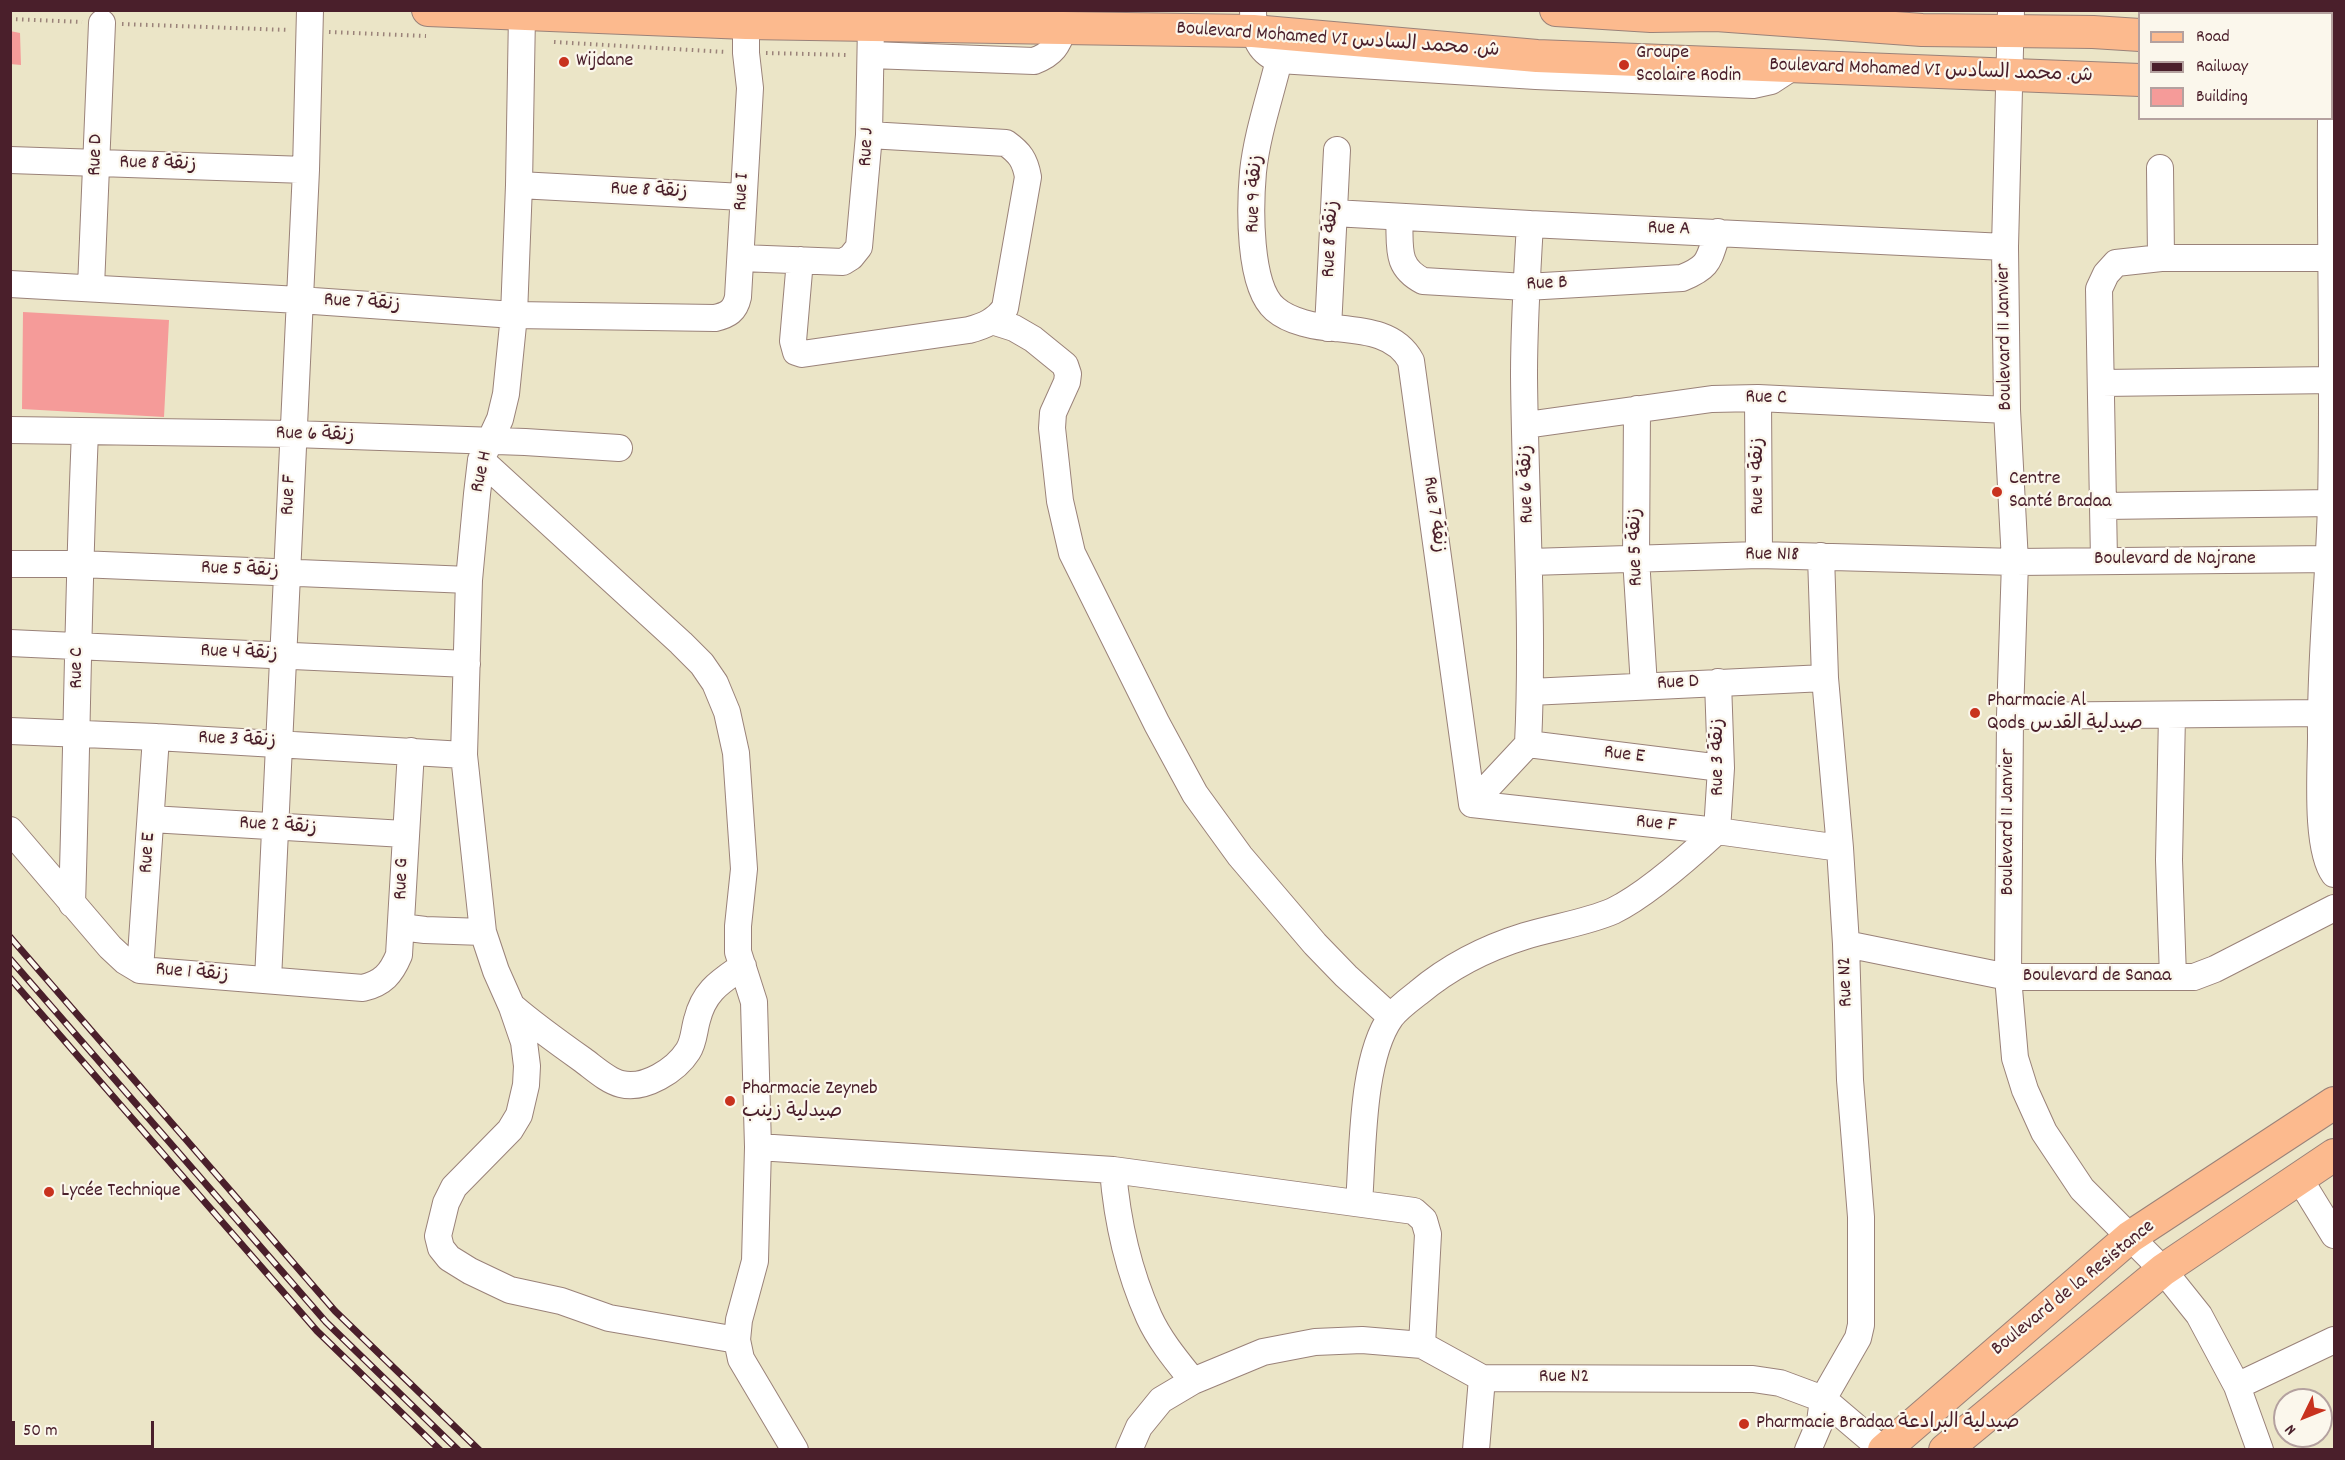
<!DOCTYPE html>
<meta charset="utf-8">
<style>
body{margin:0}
#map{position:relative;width:2345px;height:1460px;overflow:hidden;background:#ebe5c7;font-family:Dekko,sans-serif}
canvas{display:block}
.frame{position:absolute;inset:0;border:12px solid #4a1f2b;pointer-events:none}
.legend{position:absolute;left:2138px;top:12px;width:195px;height:108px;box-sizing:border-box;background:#fbf7ec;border:2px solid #b4a19f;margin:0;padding:8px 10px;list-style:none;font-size:18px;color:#4a1f2b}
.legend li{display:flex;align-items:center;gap:12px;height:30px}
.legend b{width:30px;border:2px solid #b4a19f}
.north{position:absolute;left:2273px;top:1388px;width:60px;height:60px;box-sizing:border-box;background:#fbf7ec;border:2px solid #b4a19f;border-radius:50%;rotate:227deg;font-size:16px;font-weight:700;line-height:24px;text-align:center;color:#4a1f2b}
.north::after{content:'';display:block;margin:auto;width:21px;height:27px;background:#c8321e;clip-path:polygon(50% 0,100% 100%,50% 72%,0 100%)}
.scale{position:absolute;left:12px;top:1421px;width:142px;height:27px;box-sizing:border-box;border:3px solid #4a1f2b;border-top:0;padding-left:8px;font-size:18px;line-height:21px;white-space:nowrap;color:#4a1f2b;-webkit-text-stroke:4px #fbf7ec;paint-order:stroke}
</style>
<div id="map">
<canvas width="2345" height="1460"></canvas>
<div class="frame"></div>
<ul class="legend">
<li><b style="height:8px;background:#fcba8e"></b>Road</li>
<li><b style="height:8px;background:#4a1f2b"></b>Railway</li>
<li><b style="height:16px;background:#f59b99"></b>Building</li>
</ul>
<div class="north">N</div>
<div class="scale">50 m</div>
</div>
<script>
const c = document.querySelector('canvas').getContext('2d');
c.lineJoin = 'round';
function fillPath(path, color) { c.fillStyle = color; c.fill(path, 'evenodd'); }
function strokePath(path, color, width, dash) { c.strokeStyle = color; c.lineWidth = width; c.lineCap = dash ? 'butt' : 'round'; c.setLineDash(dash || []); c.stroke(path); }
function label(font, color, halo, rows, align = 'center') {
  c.font = font + ' Dekko,"Playpen Sans Arabic",sans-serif'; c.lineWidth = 4.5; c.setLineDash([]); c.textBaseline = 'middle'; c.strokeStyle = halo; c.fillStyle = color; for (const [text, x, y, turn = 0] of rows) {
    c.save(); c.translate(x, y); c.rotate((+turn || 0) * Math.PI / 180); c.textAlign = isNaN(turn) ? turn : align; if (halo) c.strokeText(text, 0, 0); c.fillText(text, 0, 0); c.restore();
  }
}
const building = new Path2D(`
 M10 31 20 33 21 65 10 64Z
 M23 312 169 320 164 417 22 409Z`);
const path = new Path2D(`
 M10 19 82 22
 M122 24 289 30
 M329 32 426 36
 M554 42 726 52
 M766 53 849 55`);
const minor = new Path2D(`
 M1253 10C1253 33 1256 51 1279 60L1536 76 1753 85 1771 81 1794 66
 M2011 10 2005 247 2007 410 2015 562 2010 716 2008 977 2015 1058 2025 1090 2044 1132 2082 1189 2163 1270 2199 1315 2237 1386 2260 1450
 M522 14 519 185 514 315 506 394 500 419 481 460 477 494 469 580 464 755 483 932 496 971 512 1007 524 1042 527 1066 526 1085 519 1115 510 1130 454 1187 446 1203 438 1236 441 1248 449 1258 470 1271 510 1290 561 1301 609 1318 737 1340
 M871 55 1034 61C1053 54 1058 45 1064 27
 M1279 60C1270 97 1257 134 1253 172 1250 206 1248 286 1275 309 1290 322 1316 327 1335 328 1364 331 1396 333 1411 361L1472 804
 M2331 118C2330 247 2334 376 2331 504 2329 582 2320 659 2321 736 2321 769 2315 848 2334 874
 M10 160 306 170
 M2160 168 2161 258
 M519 185 743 197
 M1334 213 1530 224 2005 247
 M1399 217C1401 246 1394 266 1423 281L1526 287 1682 278C1711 266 1708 260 1718 232
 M741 258 843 262 851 257 859 247 869 135 871 24
 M800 260 793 341 796 352 802 354 969 330C984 326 996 321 1005 308L1028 177C1025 160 1020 153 1006 143L869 135
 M10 284 299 300 514 315 715 318C728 315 735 311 738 297L750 88 746 53V10
 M91 287 102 23
 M992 321 1014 328 1033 339 1065 365 1068 374 1067 382 1053 413 1052 428 1060 501 1072 553 1157 724 1195 794 1240 856 1315 944 1346 976 1391 1017
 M1328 328 1337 150
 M2102 383 2334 380
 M1758 398 1759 555
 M1637 409 1636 558 1644 686
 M1526 425 1712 399 1758 398 2007 410
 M10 430 293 434 525 442 619 448
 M481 460 681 643 702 664 715 683 727 712 736 753 744 869 738 926V952L754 1002 758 1147 755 1261 739 1320 737 1340 741 1359 795 1450
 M2103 506 2334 503
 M2104 560 2099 289 2106 274 2116 263 2161 258H2334
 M1530 562 1759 555 2015 562 2334 559
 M10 564H79L469 580
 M10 643 467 664
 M1530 692 1825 678
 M2172 715 2169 860 2173 977
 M2010 716 2321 713
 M10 731 156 737 464 755
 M1528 744C1534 621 1525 498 1524 375 1524 325 1527 274 1530 224
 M1528 744 1721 768
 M1472 804 1717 831 1840 848
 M1472 804 1528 744
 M151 819 404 834
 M10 830 110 947 125 961 140 970 363 988C383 983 391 974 399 955L411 751
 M72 904C77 747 78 590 85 433
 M401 927 425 930 483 932
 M1846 944 2008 977H2194L2215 969 2334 908
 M140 970 156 737
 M268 980 306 170 310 10
 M513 1007C535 1026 559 1043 583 1060 594 1068 608 1081 621 1084 645 1090 676 1070 688 1051 694 1042 694 1030 697 1020 704 991 720 982 743 966
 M758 1147 1113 1170 1414 1211 1424 1220 1428 1234 1422 1345
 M1113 1170C1117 1221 1128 1270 1149 1317 1160 1341 1177 1361 1193 1381
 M2299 1178 2334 1235
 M1359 1203C1363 1152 1361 1059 1391 1017 1398 1008 1409 1000 1418 993 1450 966 1486 948 1525 936 1554 927 1585 923 1613 911 1644 896 1691 855 1717 831L1721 768 1718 682
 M2237 1386 2334 1340
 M1129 1450 1139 1427 1161 1400 1193 1381 1263 1352 1315 1342 1362 1340 1422 1345 1482 1378 1753 1379 1780 1383 1823 1399 1883 1450
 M1476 1450 1482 1378
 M1808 1450 1820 1422 1823 1399 1858 1338 1861 1325V1217L1850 1080 1846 944 1840 848 1825 678 1821 556`);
const major = new Path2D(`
 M428 10 746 23 1253 31 1537 56 2140 80
 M1556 10 1651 16 1716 15 1922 30 2093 32 2140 35
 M2332 46H2334
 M2332 86H2334
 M1884 1450 2130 1237 2334 1103
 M1945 1450 2163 1270 2334 1155`);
const rail = new Path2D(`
 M10 937 335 1311 479 1450
 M10 959 326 1322 458 1450
 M10 978 317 1331 440 1450`);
const markers = [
 [564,62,6,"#c8321e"],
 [1624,65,6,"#c8321e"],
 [1997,492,6,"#c8321e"],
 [1975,713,6,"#c8321e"],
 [730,1101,6,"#c8321e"],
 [49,1192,6,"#c8321e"],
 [1744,1424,6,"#c8321e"]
];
const streetNames = [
 ["Boulevard Mohamed VI ش. محمد السادس",1338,41,4],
 ["Boulevard Mohamed VI ش. محمد السادس",1931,72,2],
 ["Rue J",868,147,-87],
 ["Rue D",97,155,-88],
 ["Rue 8 زنقة",158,165,2],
 ["Rue 8 زنقة",649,192,3],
 ["Rue I",743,192,-87],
 ["Rue 9 زنقة",1256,194,-87],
 ["Rue A",1669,230,2],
 ["Rue 8 زنقة",1332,239,-87],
 ["Rue B",1547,285,-2],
 ["Rue 7 زنقة",362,304,4],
 ["Boulevard 11 Janvier",2006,337,-91],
 ["Rue C",1766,399,1],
 ["Rue 6 زنقة",315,436,2],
 ["Rue H",483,472,-78],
 ["Rue 4 زنقة",1759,476,-90],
 ["Rue 6 زنقة",1528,484,-91],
 ["Rue F",290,495,-87],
 ["Rue 7 زنقة",1433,515,82],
 ["Rue 5 زنقة",1637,547,-91],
 ["Rue N18",1772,556,1],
 ["Boulevard de Najrane",2175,560],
 ["Rue 5 زنقة",240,571,3],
 ["Rue 4 زنقة",239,654,3],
 ["Rue C",78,668,-90],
 ["Rue D",1678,684,-3],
 ["Rue 3 زنقة",237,741,3],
 ["Rue E",1624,756,7],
 ["Rue 3 زنقة",1719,757,-90],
 ["Boulevard 11 Janvier",2009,822,-90],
 ["Rue F",1656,825,6],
 ["Rue 2 زنقة",278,827,4],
 ["Rue E",149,853,-86],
 ["Rue G",403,879,-88],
 ["Rue 1 زنقة",192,974,5],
 ["Boulevard de Sanaa",2097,977],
 ["Rue N2",1847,982,-92],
 ["Boulevard de la Resistance",2074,1289,-39],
 ["Rue N2",1564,1378]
];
const poiNames = [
 ["Groupe",1636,54],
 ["Scolaire Rodin",1636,77],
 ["Wijdane",576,62],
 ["Centre",2009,480],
 ["Santé Bradaa",2009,503],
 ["Pharmacie Al",1987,702],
 ["Qods صيدلية القدس",1987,725],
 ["Pharmacie Zeyneb",742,1090],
 ["صيدلية زينب",742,1113],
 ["Lycée Technique",61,1192],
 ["Pharmacie Bradaa صيدلية البرادعة",1756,1424]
];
fillPath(building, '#f59b99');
strokePath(minor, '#9a8279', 28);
strokePath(major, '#9a8279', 34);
strokePath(path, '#9a8279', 4, [1.5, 4.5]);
strokePath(minor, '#fff', 26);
strokePath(major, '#fcba8e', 32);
strokePath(rail, '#4a1f2b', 7);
strokePath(rail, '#fbf7ec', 4.5, [14]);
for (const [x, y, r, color] of markers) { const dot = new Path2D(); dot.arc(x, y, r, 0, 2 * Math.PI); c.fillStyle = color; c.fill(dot); strokePath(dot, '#fbf7ec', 2); }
label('20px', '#4a1f2b', '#fbf7ec', streetNames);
label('20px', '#4a1f2b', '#fbf7ec', poiNames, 'left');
</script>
